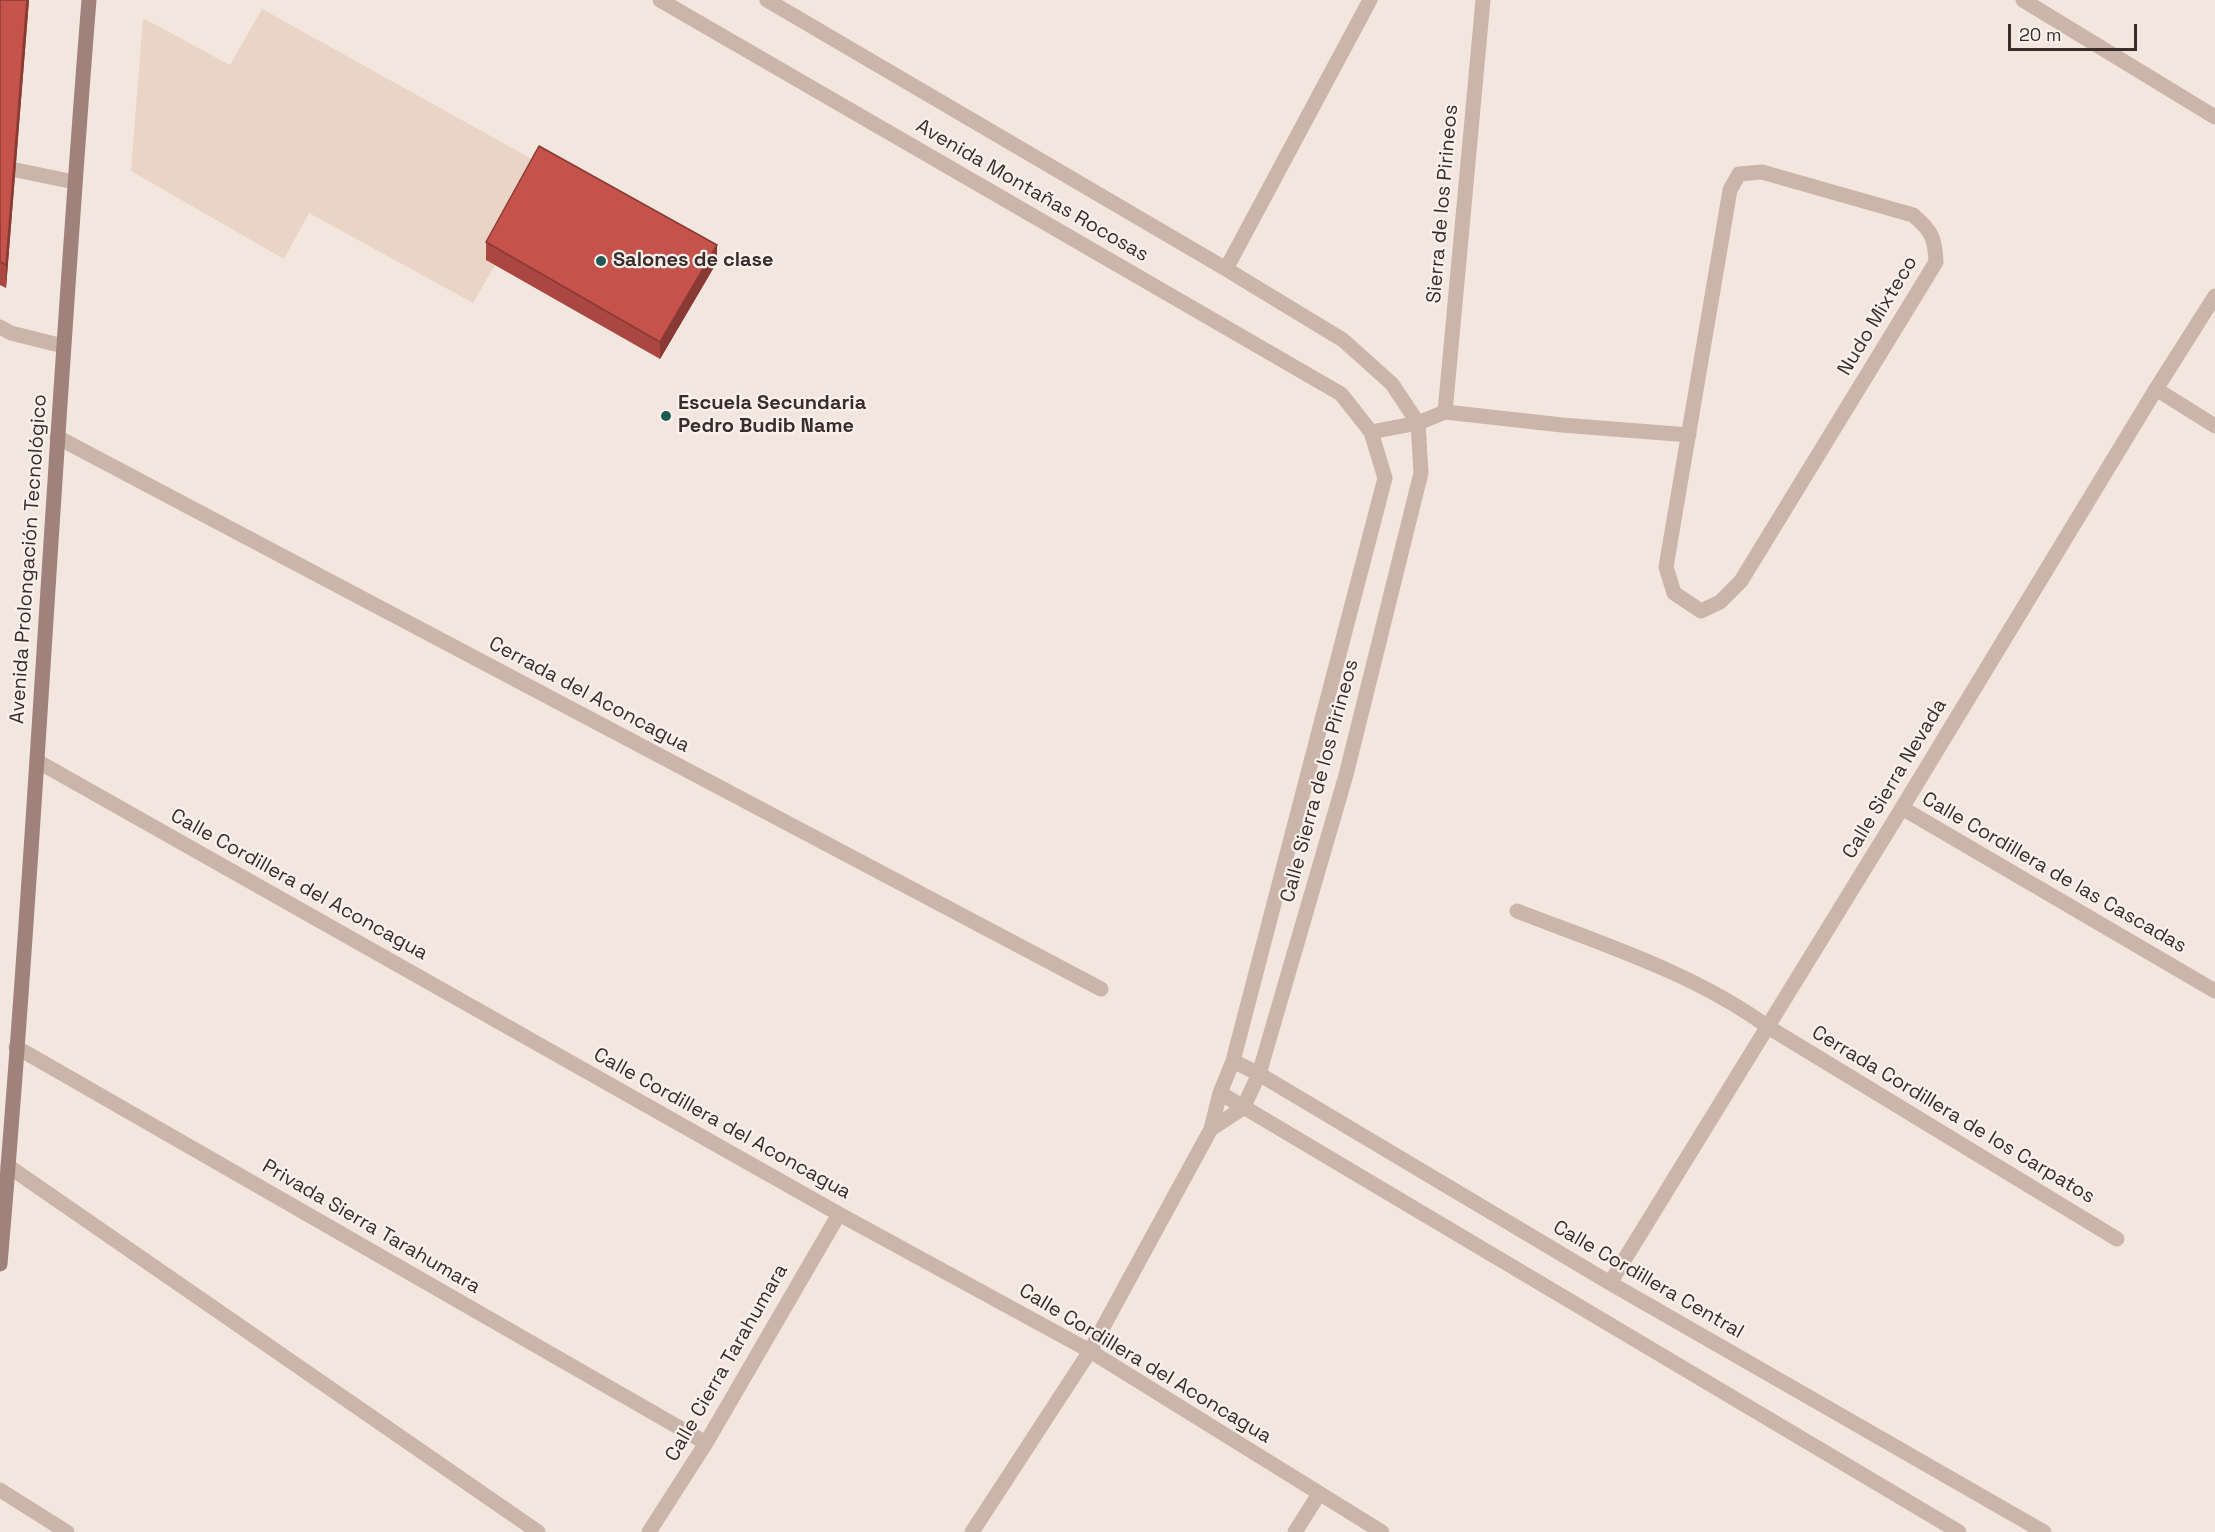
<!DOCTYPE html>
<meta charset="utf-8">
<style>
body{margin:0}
#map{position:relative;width:2215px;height:1532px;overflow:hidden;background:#f3e6df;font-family:"Space Grotesk",sans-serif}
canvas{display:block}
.scale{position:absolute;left:2008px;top:24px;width:129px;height:27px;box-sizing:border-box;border:3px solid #392c2a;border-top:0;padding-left:8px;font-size:18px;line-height:21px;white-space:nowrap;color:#392c2a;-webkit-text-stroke:4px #faf1ec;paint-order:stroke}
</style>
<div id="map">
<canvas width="2215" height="1532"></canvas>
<div class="scale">20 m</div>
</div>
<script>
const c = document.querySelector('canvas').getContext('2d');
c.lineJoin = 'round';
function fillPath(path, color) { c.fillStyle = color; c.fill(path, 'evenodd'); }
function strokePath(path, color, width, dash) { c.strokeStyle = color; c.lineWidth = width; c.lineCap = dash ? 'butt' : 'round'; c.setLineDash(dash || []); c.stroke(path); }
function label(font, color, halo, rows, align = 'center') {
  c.font = font + ' "Space Grotesk",sans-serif'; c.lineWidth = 4.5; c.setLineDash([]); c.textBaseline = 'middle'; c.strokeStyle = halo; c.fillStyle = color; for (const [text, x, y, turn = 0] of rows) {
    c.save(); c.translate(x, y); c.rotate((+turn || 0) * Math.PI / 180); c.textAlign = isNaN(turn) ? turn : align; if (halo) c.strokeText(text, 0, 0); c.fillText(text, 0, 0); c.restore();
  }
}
const plaza = new Path2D(`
 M262 9 539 163 487 260 495 265 473 303 309 213 284 259 131 171 143 18 230 65Z`);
const lane = new Path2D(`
 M0 165 16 170 74 182
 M0 327 11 333 63 346`);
const street = new Path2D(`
 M660 0 1341 394 1371 432 1385 478 1233 1061 1220 1093 1211 1129 1090 1351 972 1532
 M767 0 1226 269 1343 340 1392 384 1418 423 1421 473 1346 775 1259 1074 1243 1108 1211 1129
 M2023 0 2215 117
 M1762 172 1913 215C1932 231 1935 238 1936 262L1741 581 1720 602 1701 611 1674 593 1666 567 1730 190 1739 174Z
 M1226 269 1370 0
 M2156 389 2215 426
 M1445 412 1483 0
 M1371 432 1418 423 1445 412 1562 425 1689 435
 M57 437 1101 989
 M37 761 839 1214 1090 1351 1382 1532
 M1902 808 2215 991
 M1517 911C1602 944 1694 973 1768 1027L2117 1239
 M16 1047 706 1443
 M1233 1061 1259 1074 1610 1283 2044 1532
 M1220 1093 1959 1532
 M8 1166 538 1532
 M1610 1283 1902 808 2156 389 2215 296
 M0 1490 67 1532
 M649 1532 706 1443 839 1214
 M1295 1532 1319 1494`);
const secondary = new Path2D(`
 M0 1264C36 843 55 421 89 0`);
const wall = new Path2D(`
 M0 0H29L6 288 0 285Z
 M486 242 717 262 660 359 486 260Z`);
const shadedWall = new Path2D(`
 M27 0H29L6 288V265Z
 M717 245V262L660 359V342Z`);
const building = new Path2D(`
 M0 0H27L6 265 0 262Z
 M539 146 717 245 660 342 486 242Z`);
const markers = [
 [601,261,6,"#1f5a54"],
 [666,416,6,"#1f5a54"]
];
const streetNames = [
 ["Avenida Montañas Rocosas",1032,191,30],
 ["Sierra de los Pirineos",1443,204,-85],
 ["Nudo Mixteco",1878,316,-59],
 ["Avenida Prolongación Tecnológico",29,559,-86],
 ["Cerrada del Aconcagua",589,695,28],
 ["Calle Sierra Nevada",1895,779,-59],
 ["Calle Sierra de los Pirineos",1320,781,-75],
 ["Calle Cordillera de las Cascadas",2054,873,30],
 ["Calle Cordillera del Aconcagua",299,885,29],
 ["Cerrada Cordillera de los Carpatos",1953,1115,31],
 ["Calle Cordillera del Aconcagua",722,1124,29],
 ["Privada Sierra Tarahumara",371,1227,30],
 ["Calle Cordillera Central",1648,1280,30],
 ["Calle Cierra Tarahumara",727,1363,-60],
 ["Calle Cordillera del Aconcagua",1145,1364,31]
];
const poiNames = [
 ["Salones de clase",613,261],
 ["Escuela Secundaria",678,404],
 ["Pedro Budib Name",678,427]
];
fillPath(plaza, '#ead4c6');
strokePath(lane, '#cbb4aa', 15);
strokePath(street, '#cbb4aa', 15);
strokePath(secondary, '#9f827c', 15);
fillPath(wall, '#a94740');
fillPath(shadedWall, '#8a3a34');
fillPath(building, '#c5534b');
strokePath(building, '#8a3a34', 1.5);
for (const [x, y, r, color] of markers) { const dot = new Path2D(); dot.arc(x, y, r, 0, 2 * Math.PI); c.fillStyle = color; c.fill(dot); strokePath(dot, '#faf1ec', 2); }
label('20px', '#392c2a', '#faf1ec', streetNames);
label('bold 20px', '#392c2a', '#faf1ec', poiNames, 'left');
</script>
